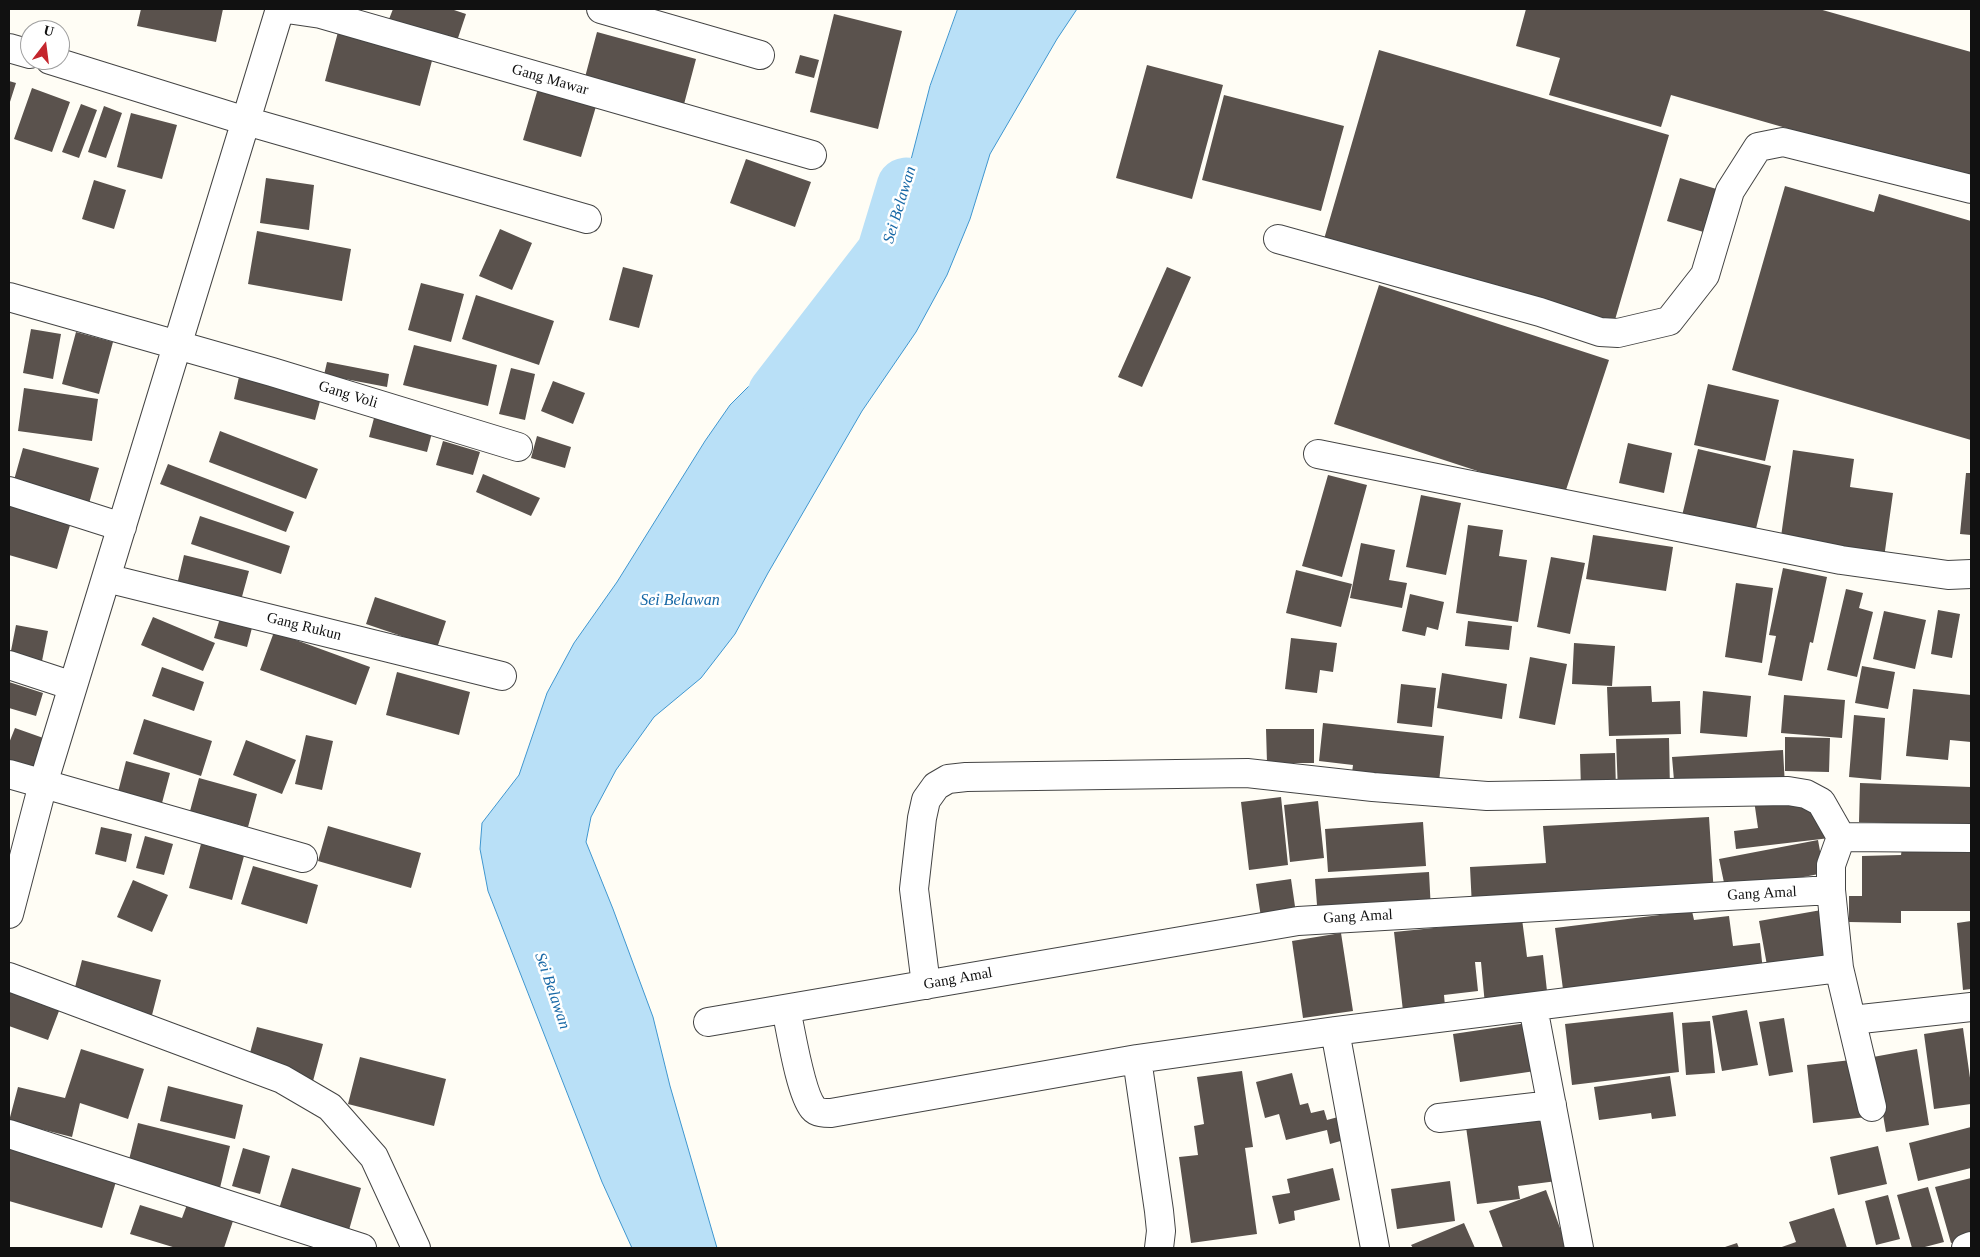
<!DOCTYPE html>
<style>
body{margin:0}
#map{position:relative;width:1980px;height:1257px;overflow:hidden;background:#fffdf5;font-family:Georgia,serif}
canvas{display:block}
.frame{position:absolute;inset:0;border:10px solid #111;pointer-events:none}
.north{position:absolute;left:20px;top:20px;width:50px;height:50px;box-sizing:border-box;background:#fff;border:1px solid #a0a0a0;border-radius:50%;rotate:15deg;font-size:14px;font-weight:700;line-height:20px;text-align:center;color:#111}
.north::after{content:'';display:block;margin:auto;width:18px;height:22px;background:#c4262e;clip-path:polygon(50% 0,100% 100%,50% 72%,0 100%)}
</style>
<div id="map">
<canvas width="1980" height="1257"></canvas>
<div class="frame"></div>
<div class="north">U</div>
</div>
<script>
const c = document.querySelector('canvas').getContext('2d');
c.lineJoin = 'round';
function fillPath(path, color) { c.fillStyle = color; c.fill(path, 'evenodd'); }
function strokePath(path, color, width, dash) { c.strokeStyle = color; c.lineWidth = width; c.lineCap = dash ? 'butt' : 'round'; c.setLineDash(dash || []); c.stroke(path); }
function label(font, color, halo, rows, align = 'center') {
  c.font = font + ' Georgia,serif'; c.lineWidth = 5; c.setLineDash([]); c.textBaseline = 'middle'; c.strokeStyle = halo; c.fillStyle = color; for (const [text, x, y, turn = 0] of rows) {
    c.save(); c.translate(x, y); c.rotate((+turn || 0) * Math.PI / 180); c.textAlign = isNaN(turn) ? turn : align; if (halo) c.strokeText(text, 0, 0); c.fillText(text, 0, 0); c.restore();
  }
}
const water = new Path2D(`
 M958 9H1077L1057 39 990 154 970 219 947 275 916 332 862 411 768 573 735 634 701 678 654 717 616 770 591 817 586 842 613 909 653 1017 670 1086 717 1248H632L602 1182 488 891 480 849 482 823 519 775 547 693 574 643 617 582 705 441 730 405 764 371 844 318 872 282 897 214 930 86Z`);
const river = new Path2D(`
 M777 394 886 253 906 187`);
const building = new Path2D(`
 M141 9H223L216 42 137 26Z
 M393 9H451L466 14 454 50 386 27Z
 M1526 9H1819L1971 52V181L1671 95 1661 127 1549 95 1560 58 1516 46Z
 M834 14 902 31 878 129 810 112Z
 M338 32 433 57 420 106 325 81Z
 M597 32 696 59 683 108 584 81Z
 M1379 50 1669 135 1612 330 1322 246Z
 M800 55 819 60 814 78 795 73Z
 M1147 65 1223 85 1192 199 1116 178Z
 M9 81 16 83 9 105Z
 M539 85 597 103 581 157 523 140Z
 M32 88 70 102 52 152 14 139Z
 M1224 95 1344 126 1321 211 1202 180Z
 M81 104 97 110 79 158 62 152Z
 M104 106 122 113 106 158 88 152Z
 M131 113 177 125 162 179 117 167Z
 M746 159 811 182 795 227 730 203Z
 M266 178 314 185 309 230 260 223Z
 M1680 178 1723 191 1710 234 1667 221Z
 M94 180 126 190 114 229 82 219Z
 M1785 186 1874 212 1879 194 1971 221V440L1732 370Z
 M500 229 532 243 512 290 479 276Z
 M257 231 351 249 342 301 248 284Z
 M623 267 653 275 639 328 609 320Z
 M1167 267 1191 277 1142 387 1118 377Z
 M421 283 464 294 451 342 408 330Z
 M1379 285 1609 360 1563 499 1334 424Z
 M476 295 554 321 539 365 462 339Z
 M31 329 61 334 53 379 23 373Z
 M76 332 113 342 99 394 62 384Z
 M414 345 497 365 488 406 403 385Z
 M327 362 389 374 387 387 324 375Z
 M241 368 323 390 315 420 234 399Z
 M511 368 535 374 525 420 499 414Z
 M553 381 585 393 573 424 541 411Z
 M1708 384 1779 400 1765 461 1694 445Z
 M24 388 98 399 92 441 18 431Z
 M374 418 432 433 427 452 369 437Z
 M220 431 318 469 306 499 209 462Z
 M537 436 571 447 565 468 531 458Z
 M443 441 480 452 473 475 436 465Z
 M1628 443 1672 453 1664 493 1619 483Z
 M23 448 99 468 88 507 12 487Z
 M1698 449 1771 466 1754 537 1681 520Z
 M1793 450 1854 459 1850 487 1893 493 1884 558 1780 544Z
 M168 464 294 512 286 532 160 484Z
 M1966 473H1971V535L1960 534Z
 M483 474 540 498 531 516 476 492Z
 M1328 475 1367 485 1342 577 1302 566Z
 M1421 495 1461 503 1446 575 1406 567Z
 M9 503 71 522 57 569 9 555Z
 M200 516 290 546 281 574 191 544Z
 M1468 525 1503 530 1499 556 1527 560 1518 622 1456 613Z
 M1593 535 1673 547 1666 591 1586 579Z
 M1361 543 1395 550 1389 580 1407 583 1402 608 1350 598Z
 M184 555 249 571 240 604 176 589Z
 M1551 557 1585 563 1570 634 1537 627Z
 M1783 568 1827 577 1813 643 1810 642 1802 681 1768 675 1776 636 1769 635Z
 M1296 570 1352 584 1341 627 1286 613Z
 M1736 583 1773 588 1762 663 1725 657Z
 M1846 589 1863 593 1859 608 1873 612 1857 677 1827 670Z
 M1410 594 1444 602 1438 630 1427 627 1425 636 1402 631Z
 M375 597 446 621 437 648 366 624Z
 M1938 610 1960 614 1952 658 1931 654Z
 M1884 611 1926 620 1915 669 1873 659Z
 M221 615 253 624 247 647 214 638Z
 M153 617 215 643 203 671 141 645Z
 M1468 621 1512 626 1509 650 1465 646Z
 M16 625 48 631 40 671 9 661Z
 M274 632 370 667 356 705 260 670Z
 M1291 638 1337 643 1333 672 1320 670 1317 693 1285 689Z
 M1574 643 1615 646 1612 686 1572 684Z
 M1530 657 1567 664 1555 725 1519 718Z
 M1862 666 1895 672 1888 709 1855 703Z
 M162 667 204 682 194 711 152 696Z
 M397 672 470 692 459 735 386 715Z
 M1442 673 1507 684 1502 719 1437 708Z
 M9 682 43 693 36 716 9 708Z
 M1401 684 1436 688 1432 727 1397 723Z
 M1651 686 1652 702 1680 701 1681 734 1609 736 1607 687Z
 M1913 689 1971 695V742L1950 740 1948 760 1906 756Z
 M1703 691 1751 696 1747 737 1700 733Z
 M1784 695 1845 700 1842 738 1781 733Z
 M1854 715 1885 718 1881 780 1849 777Z
 M144 719 212 741 201 776 133 754Z
 M1323 723 1444 736 1438 791 1351 781 1353 765 1319 761Z
 M15 728 49 740 35 776 9 766V743Z
 M1266 729H1314V763H1267Z
 M306 735 333 741 322 790 295 784Z
 M1785 737 1830 738 1829 772 1785 771Z
 M1669 738 1670 791 1618 792 1616 739Z
 M246 740 296 760 282 794 233 775Z
 M1783 750 1785 786 1675 792 1672 757Z
 M1615 753 1616 790H1581L1580 754Z
 M126 761 170 773 162 803 118 792Z
 M199 778 257 794 248 827 190 811Z
 M1860 783 1971 787V826L1859 822Z
 M1281 797 1288 865 1249 870 1241 802Z
 M1754 800 1816 802 1830 838 1736 849 1734 831 1758 828Z
 M1318 801 1324 858 1290 862 1284 805Z
 M1709 817 1714 895 1472 907 1470 867 1546 863 1543 826Z
 M1423 822 1426 866 1328 872 1325 829Z
 M328 826 421 853 411 888 318 861Z
 M101 827 132 834 126 862 95 854Z
 M145 836 173 844 164 875 136 868Z
 M1818 840 1824 873 1726 892 1719 859Z
 M201 844 244 856 232 900 189 888Z
 M1902 848 1971 849V911H1901V923L1849 922V896H1862V856L1901 855Z
 M253 866 318 885 307 924 241 904Z
 M1429 872 1431 911 1318 918 1315 879Z
 M1291 879 1297 920 1262 924 1256 884Z
 M133 880 168 895 152 932 117 917Z
 M1827 909 1836 959 1768 971 1759 921Z
 M1692 911 1694 920 1729 916 1733 946 1760 943 1763 971 1564 997 1555 928Z
 M1522 919 1527 957 1543 955 1547 991 1510 995 1511 1002 1485 1005 1481 962H1475L1478 991 1444 995 1445 1006 1403 1011 1394 932Z
 M1971 921V989L1963 990 1957 923Z
 M1341 933 1353 1011 1303 1018 1292 941Z
 M82 960 161 980 152 1015 73 995Z
 M9 992 59 1011 48 1040 9 1026Z
 M1747 1010 1758 1065 1722 1071 1712 1016Z
 M1673 1012 1679 1072 1572 1085 1565 1024Z
 M1784 1018 1793 1072 1769 1076 1759 1022Z
 M1710 1021 1715 1073 1686 1075 1682 1023Z
 M1534 1022 1542 1070 1460 1082 1453 1034Z
 M257 1027 323 1044 313 1081 247 1064Z
 M1963 1028 1971 1085V1104L1934 1109 1924 1034Z
 M81 1049 144 1069 128 1119 80 1103 72 1137 9 1121 18 1087 65 1098Z
 M1917 1049 1929 1125 1886 1132 1873 1057Z
 M360 1057 446 1079 434 1126 348 1104Z
 M1860 1059 1867 1117 1813 1123 1807 1065Z
 M1242 1071 1253 1147 1245 1148 1257 1234 1191 1243 1179 1157 1198 1155 1194 1126 1204 1124 1197 1077Z
 M1292 1073 1300 1105 1308 1103 1311 1113 1324 1110 1327 1120 1338 1117 1344 1140 1330 1144 1327 1130 1286 1140 1279 1114 1265 1118 1256 1082Z
 M1670 1076 1676 1116 1652 1119 1651 1113 1599 1120 1594 1087Z
 M168 1086 243 1105 235 1139 160 1121Z
 M1547 1116 1557 1181 1518 1186 1520 1199 1477 1204 1466 1127Z
 M138 1123 230 1146 219 1192 127 1168Z
 M1971 1127V1168L1918 1181 1909 1143Z
 M1878 1146 1887 1184 1838 1195 1830 1157Z
 M9 1147 118 1175 102 1228 9 1201Z
 M243 1148 270 1156 260 1194 232 1186Z
 M292 1168 361 1188 349 1230 279 1209Z
 M1333 1168 1340 1200 1294 1211 1295 1220 1279 1224 1272 1196 1290 1193 1287 1179Z
 M1971 1178V1238L1951 1243 1935 1187Z
 M1450 1181 1455 1221 1397 1229 1391 1189Z
 M1928 1187 1944 1242 1921 1248H1912L1897 1195Z
 M1546 1190 1567 1247 1563 1248H1503L1489 1211Z
 M1888 1195 1900 1239 1876 1245 1865 1201Z
 M188 1202 234 1218 224 1248H176L130 1234 140 1205 182 1218Z
 M1834 1208 1847 1248H1779L1796 1242 1789 1222Z
 M1464 1223 1475 1248H1413L1411 1245Z
 M1737 1243 1739 1248H1722Z`);
const minor = new Path2D(`
 M287 9 321 14 812 155
 M601 9 760 55
 M9 48 30 54
 M50 60 246 121 587 219
 M1278 239 1540 312 1600 332 1618 333 1669 321 1705 275 1730 191 1758 147 1783 142 1971 189
 M9 297 272 372 518 447
 M1318 454 1841 560 1948 575 1971 574
 M9 491 122 527
 M106 578 502 676
 M9 665 73 686
 M9 774 303 858
 M1831 890 1839 968 1872 1107
 M9 914 43 784 280 9
 M9 977 282 1079 330 1107 374 1157 416 1248
 M926 985 914 889 922 818 926 800 936 786 948 779 966 777 1247 773 1373 787 1487 796 1788 791 1806 794 1821 802 1841 837
 M1533 1007 1579 1248
 M786 1009C791 1031 800 1092 813 1108 817 1113 825 1113 831 1113L1137 1059 1335 1031 1839 968
 M1852 1020 1971 1007
 M708 1022 1298 921 1831 890V865L1841 837 1971 838
 M1335 1031 1375 1248
 M1137 1059 1159 1211 1161 1231 1159 1248
 M1439 1118 1552 1105
 M9 1134 362 1248
 M1966 1248 1971 1246`);
const streetNames = [
 ["Gang Mawar",550,80,16],
 ["Gang Voli",348,395,17],
 ["Gang Rukun",304,627,14],
 ["Gang Amal",1762,894,-3],
 ["Gang Amal",1358,917,-3],
 ["Gang Amal",958,979,-10]
];
const waterNames = [
 ["Sei Belawan",900,205,-73],
 ["Sei Belawan",680,601],
 ["Sei Belawan",552,991,71]
];
fillPath(water, '#b9e0f7');
strokePath(water, '#3f96cf', 1);
strokePath(river, '#b9e0f7', 59);
fillPath(building, '#5a524d');
strokePath(minor, '#444', 30);
strokePath(minor, '#fff', 28);
label('15px', '#111', '#fff', streetNames);
label('italic 16px', '#1768a6', '#fff', waterNames);
</script>
